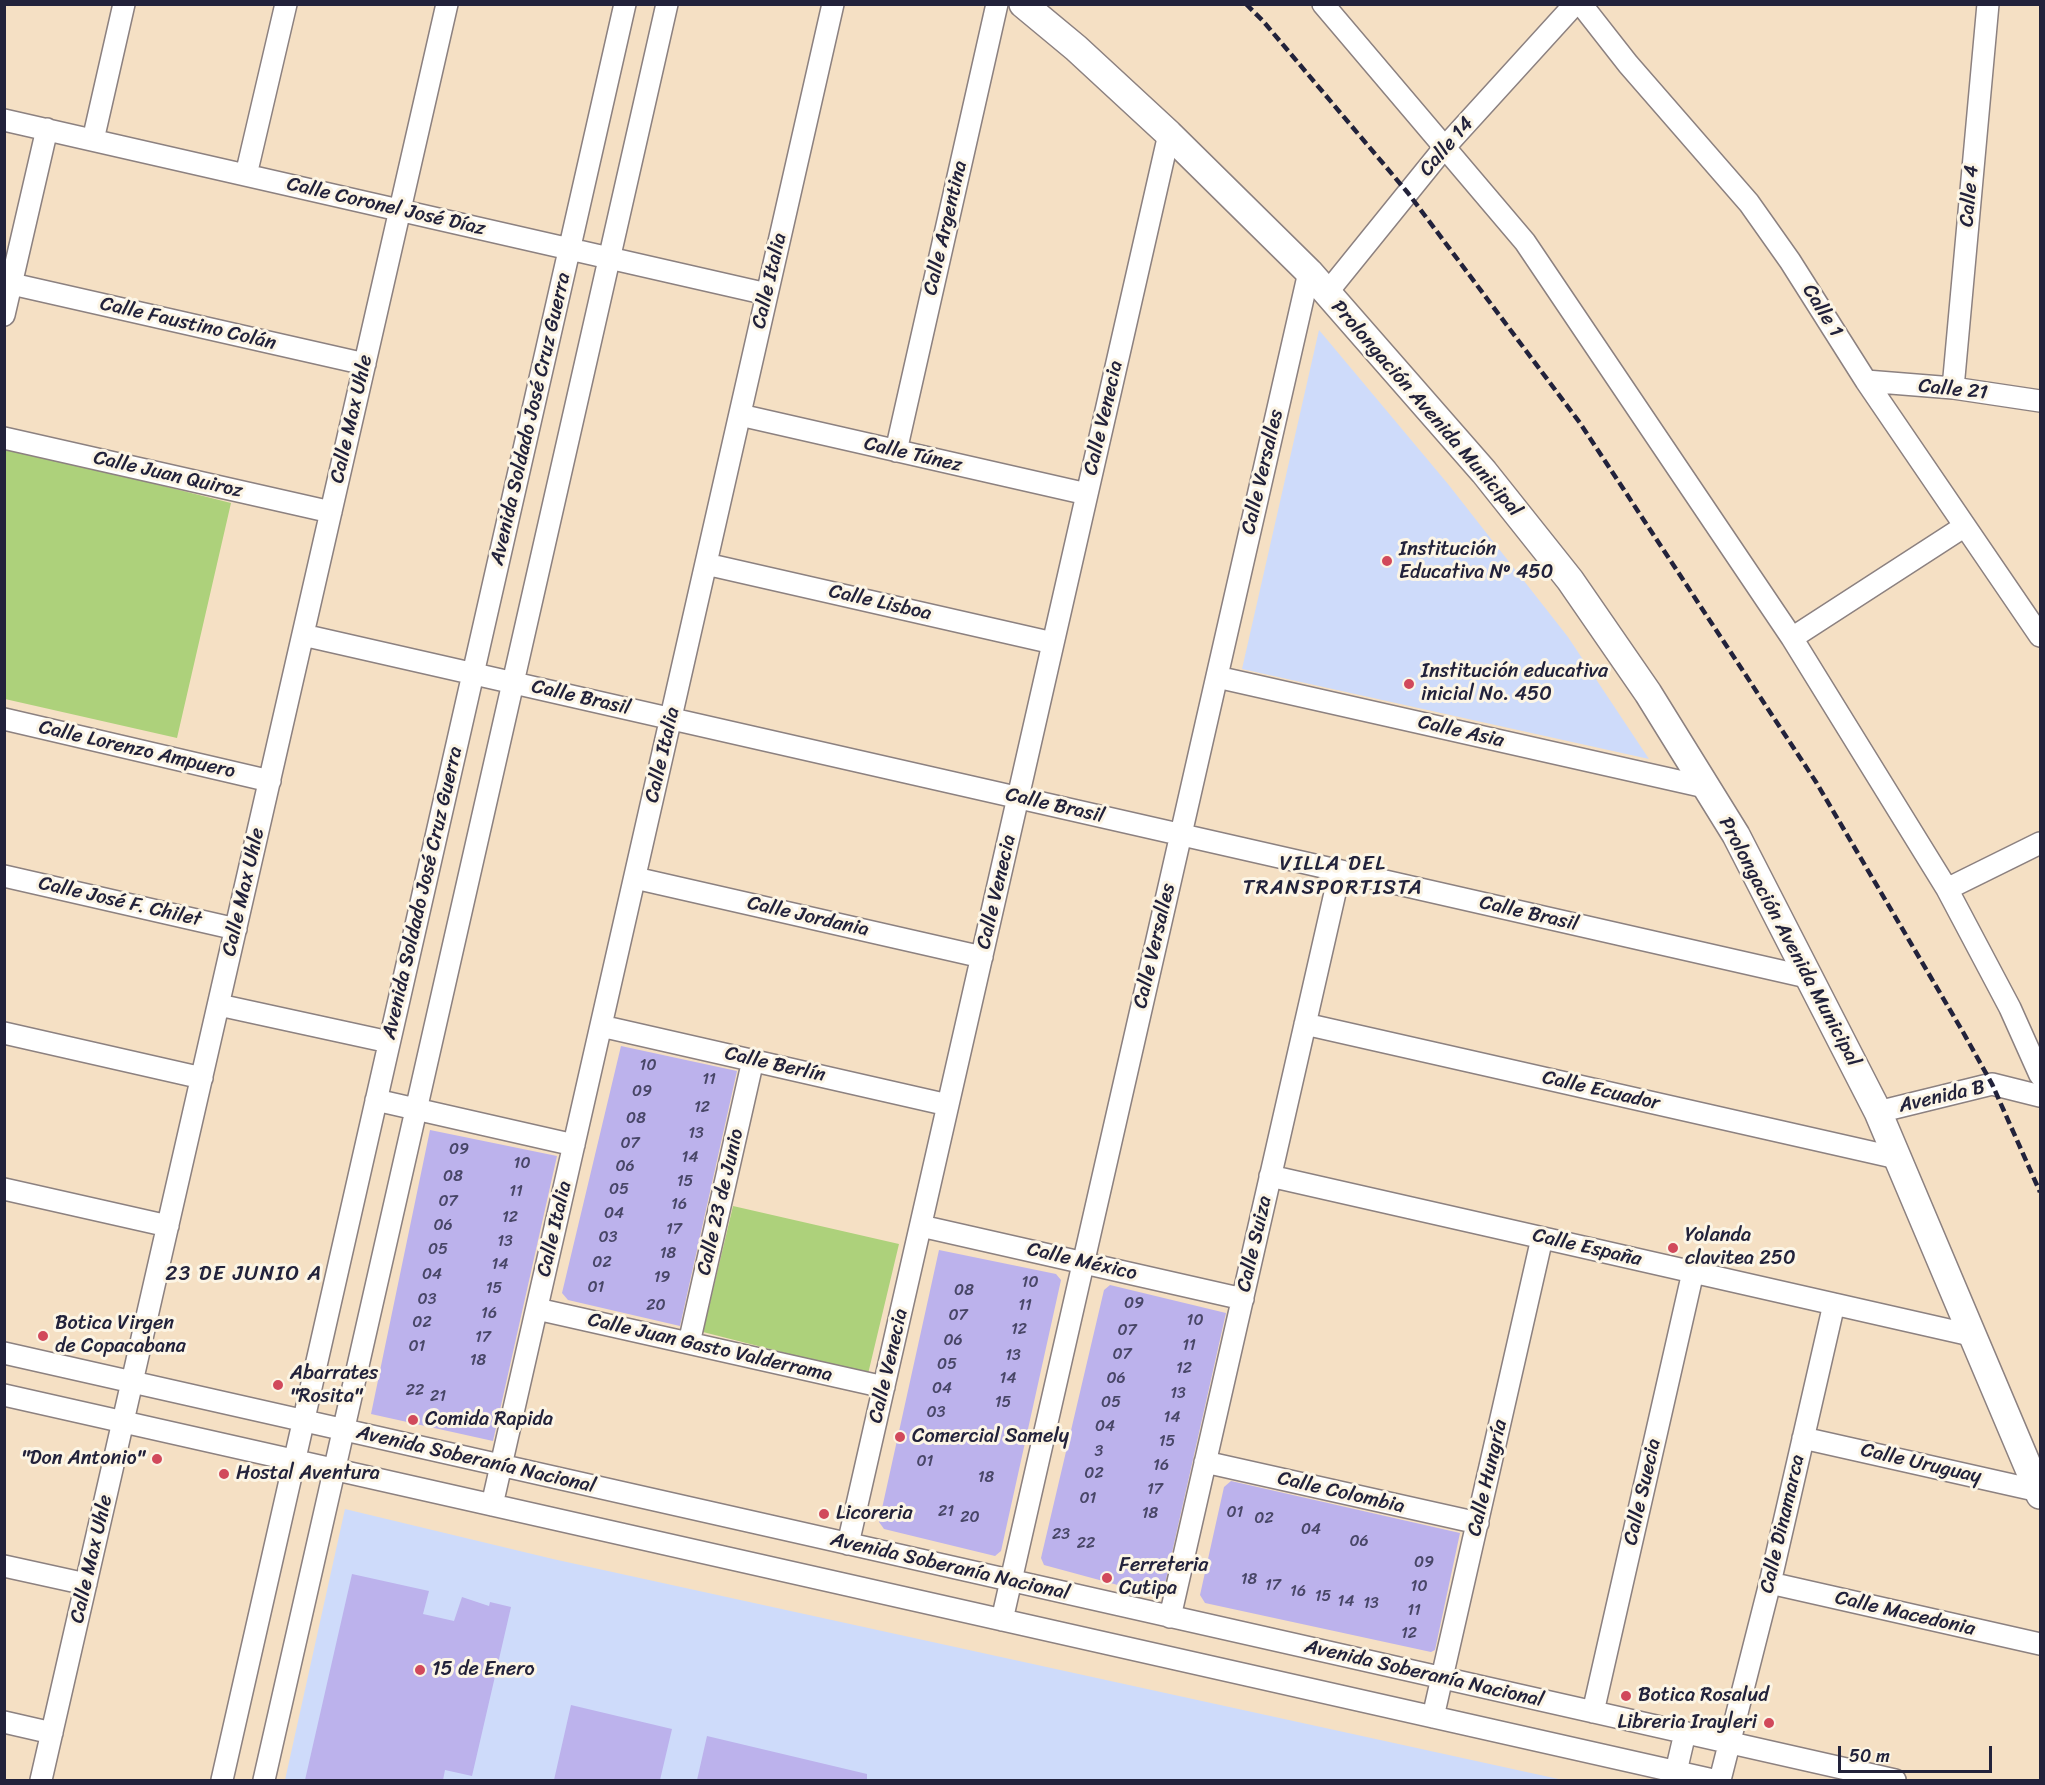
<!DOCTYPE html>
<meta charset="utf-8">
<style>
body{margin:0}
#map{position:relative;width:2045px;height:1785px;overflow:hidden;background:#f5e0c4;font-family:Sriracha,sans-serif}
canvas{display:block}
.frame{position:absolute;inset:0;border:6px solid #22223b;pointer-events:none}
.scale{position:absolute;left:1838px;top:1746px;width:154px;height:27px;box-sizing:border-box;border:3px solid #22223b;border-top:0;padding-left:8px;font-size:18px;line-height:21px;white-space:nowrap;color:#22223b;-webkit-text-stroke:4px #fcf5e5;paint-order:stroke}
</style>
<div id="map">
<canvas width="2045" height="1785"></canvas>
<div class="frame"></div>
<div class="scale">50 m</div>
</div>
<script>
const c = document.querySelector('canvas').getContext('2d');
c.lineJoin = 'round';
function fillPath(path, color) { c.fillStyle = color; c.fill(path, 'evenodd'); }
function strokePath(path, color, width, dash) { c.strokeStyle = color; c.lineWidth = width; c.lineCap = dash ? 'butt' : 'round'; c.setLineDash(dash || []); c.stroke(path); }
function label(font, color, halo, rows, align = 'center') {
  c.font = font + ' Sriracha,sans-serif'; c.lineWidth = 6; c.setLineDash([]); c.textBaseline = 'middle'; c.strokeStyle = halo; c.fillStyle = color; for (const [text, x, y, turn = 0] of rows) {
    c.save(); c.translate(x, y); c.rotate((+turn || 0) * Math.PI / 180); c.textAlign = isNaN(turn) ? turn : align; if (halo) c.strokeText(text, 0, 0); c.fillText(text, 0, 0); c.restore();
  }
}
const built = new Path2D(`
 M1319 330 1448 484 1568 637 1649 759 1242 669Z
 M345 1509 553 1559 1563 1780H285Z`);
const green = new Path2D(`
 M4 446 231 503 177 738 5 699Z
 M733 1206 899 1244 868 1374 703 1332Z`);
const building = new Path2D(`
 M621 1046 737 1071 680 1326 568 1300 562 1293Z
 M430 1130 557 1156 493 1441 371 1414Z
 M939 1250 1056 1274 1061 1280 1001 1551 995 1556 884 1529 879 1522Z
 M1110 1285 1226 1313 1162 1597 1044 1565 1041 1558 1104 1290Z
 M1231 1481 1460 1533 1435 1650 1431 1652 1205 1603 1200 1595 1224 1487Z
 M352 1574 429 1591 423 1614 454 1621 462 1597 489 1606 490 1602 511 1607 472 1776 445 1770 443 1780H305Z
 M571 1705 672 1729 660 1780H554Z
 M707 1736 867 1774V1780H697Z`);
const minor = new Path2D(`
 M1323 4 1525 242 1792 638 1947 889 2010 1008 2040 1075
 M1581 4 1628 64 1749 203 1790 261 1866 381 2040 636
 M4 120 767 294
 M93 140 124 4
 M246 175 286 4
 M12 284 365 364
 M1326 294 1444 148 1575 4
 M4 315 47 129
 M1866 381 1953 388 2040 401
 M1953 388 1988 4
 M740 415 1087 494
 M4 438 331 512
 M896 451 997 4
 M706 564 1053 643
 M303 635 1807 977
 M1792 638 1965 526
 M1217 677 1705 787
 M4 719 270 781
 M4 876 236 929
 M635 878 982 957
 M1947 889 2040 843
 M219 1005 389 1042
 M1305 1024 1897 1158
 M601 1026 948 1105
 M4 1033 202 1078
 M376 1100 574 1145
 M1878 1112 1992 1084 2040 1096
 M1270 1176 1975 1336
 M4 1189 168 1226
 M921 1226 1243 1299
 M537 1309 884 1387
 M689 1343 753 1060
 M4 1353 1895 1780
 M4 1395 1713 1780
 M1803 1438 2039 1491
 M1205 1462 1478 1523
 M492 1505 833 4
 M848 1544 1169 134
 M4 1566 86 1584
 M1770 1583 2040 1644
 M1170 1617 1340 871
 M1002 1620 1309 272
 M1593 1712 1693 1272
 M1433 1717 1542 1238
 M4 1722 52 1733
 M41 1780 447 4
 M222 1780 625 4
 M264 1780 667 4
 M1674 1780 1685 1733
 M1720 1780 1770 1583 1834 1304`);
const major = new Path2D(`
 M1023 4 1076 48 1169 134 1309 272 1484 472 1570 580 1648 693 1736 835 1878 1112 2040 1495`);
const rail = new Path2D(`
 M1246 4 1263 21 1408 193 1580 423 1816 782 1963 1032 1992 1084 2040 1192`);
const markers = [
 [1387,561,6,"#d1495b"],
 [1409,684,6,"#d1495b"],
 [1673,1248,6,"#d1495b"],
 [43,1336,6,"#d1495b"],
 [278,1385,6,"#d1495b"],
 [413,1420,6,"#d1495b"],
 [900,1437,6,"#d1495b"],
 [157,1459,6,"#d1495b"],
 [224,1474,6,"#d1495b"],
 [824,1514,6,"#d1495b"],
 [1107,1578,6,"#d1495b"],
 [420,1670,6,"#d1495b"],
 [1626,1696,6,"#d1495b"],
 [1769,1723,6,"#d1495b"]
];
const numberNames = [
 ["10",648,1066],
 ["11",709,1080],
 ["09",642,1092],
 ["12",702,1108],
 ["08",636,1119],
 ["13",696,1134],
 ["07",630,1144],
 ["09",459,1150],
 ["14",690,1158],
 ["10",522,1164],
 ["06",625,1167],
 ["08",453,1177],
 ["15",685,1182],
 ["05",619,1190],
 ["11",516,1192],
 ["07",448,1202],
 ["16",679,1205],
 ["04",614,1214],
 ["12",510,1218],
 ["06",443,1226],
 ["17",674,1230],
 ["03",608,1238],
 ["13",505,1242],
 ["05",438,1250],
 ["18",668,1254],
 ["02",602,1263],
 ["14",500,1265],
 ["04",432,1275],
 ["19",662,1278],
 ["10",1030,1283],
 ["01",596,1288],
 ["15",494,1289],
 ["08",964,1291],
 ["03",427,1300],
 ["09",1134,1304],
 ["20",656,1306],
 ["11",1025,1306],
 ["16",489,1314],
 ["07",958,1316],
 ["10",1195,1321],
 ["02",422,1323],
 ["12",1019,1330],
 ["07",1127,1331],
 ["17",483,1338],
 ["06",953,1341],
 ["11",1189,1346],
 ["01",417,1347],
 ["07",1122,1355],
 ["13",1013,1356],
 ["18",478,1361],
 ["05",947,1365],
 ["12",1184,1369],
 ["14",1008,1379],
 ["06",1116,1379],
 ["04",942,1389],
 ["22",415,1391],
 ["13",1178,1394],
 ["21",438,1397],
 ["15",1003,1403],
 ["05",1111,1403],
 ["03",936,1413],
 ["14",1172,1418],
 ["04",1105,1427],
 ["15",1167,1442],
 ["3",1099,1452],
 ["01",925,1462],
 ["16",1161,1466],
 ["02",1094,1474],
 ["18",986,1478],
 ["17",1155,1490],
 ["01",1088,1499],
 ["21",946,1512],
 ["01",1235,1513],
 ["18",1150,1514],
 ["20",970,1518],
 ["02",1264,1519],
 ["04",1311,1530],
 ["23",1061,1535],
 ["06",1359,1542],
 ["22",1086,1544],
 ["09",1424,1563],
 ["18",1249,1580],
 ["17",1273,1586],
 ["10",1419,1587],
 ["16",1298,1592],
 ["15",1323,1597],
 ["14",1346,1602],
 ["13",1371,1604],
 ["11",1414,1611],
 ["12",1409,1634]
];
const streetNames = [
 ["Calle 14",1447,147,-49],
 ["Calle 4",1970,196,-85],
 ["Calle Coronel José Díaz",386,207,13],
 ["Calle Argentina",946,228,-77],
 ["Calle Italia",770,281,-77],
 ["Calle 1",1822,311,58],
 ["Calle Faustino Colán",188,324,13],
 ["Calle 21",1953,390,6],
 ["Prolongación Avenida Municipal",1426,409,49],
 ["Calle Venecia",1104,418,-77],
 ["Calle Max Uhle",352,419,-77],
 ["Avenida Soldado José Cruz Guerra",531,419,-77],
 ["Calle Túnez",913,455,13],
 ["Calle Versalles",1263,472,-77],
 ["Calle Juan Quiroz",168,475,13],
 ["Calle Lisboa",880,603,13],
 ["Calle Brasil",581,698,13],
 ["Calle Asia",1461,732,13],
 ["Calle Lorenzo Ampuero",137,750,13],
 ["Calle Italia",663,755,-77],
 ["Calle Brasil",1055,806,13],
 ["Calle Max Uhle",244,892,-77],
 ["Calle Venecia",997,892,-77],
 ["Avenida Soldado José Cruz Guerra",423,893,-77],
 ["Calle José F. Chilet",120,902,13],
 ["Calle Brasil",1529,914,13],
 ["Calle Jordania",808,917,13],
 ["Prolongación Avenida Municipal",1789,942,62],
 ["Calle Versalles",1155,946,-77],
 ["Calle Berlín",775,1065,13],
 ["Calle Ecuador",1601,1091,13],
 ["Avenida B",1942,1097,-13],
 ["Calle 23 de Junio",721,1202,-77],
 ["Calle Italia",555,1229,-77],
 ["Calle Suiza",1255,1244,-77],
 ["Calle España",1587,1248,13],
 ["Calle México",1082,1262,13],
 ["Calle Juan Gasto Valderrama",710,1348,13],
 ["Calle Venecia",889,1366,-77],
 ["Avenida Soberanía Nacional",476,1460,13],
 ["Calle Uruguay",1921,1464,13],
 ["Calle Hungría",1488,1478,-77],
 ["Calle Suecia",1643,1492,-77],
 ["Calle Colombia",1341,1493,13],
 ["Calle Dinamarca",1783,1524,-77],
 ["Calle Max Uhle",92,1559,-77],
 ["Avenida Soberanía Nacional",950,1567,13],
 ["Calle Macedonia",1905,1614,13],
 ["Avenida Soberanía Nacional",1424,1674,13]
];
const poiNames = [
 ["Institución",1399,550],
 ["Educativa Nº 450",1399,573],
 ["Institución educativa",1421,672],
 ["inicial No. 450",1421,695],
 ["Yolanda",1685,1236],
 ["clavitea 250",1685,1259],
 ["Botica Virgen",55,1324],
 ["de Copacabana",55,1347],
 ["Abarrates",290,1374],
 ["\"Rosita\"",290,1397],
 ["Comida Rapida",425,1420],
 ["Comercial Samely",912,1437],
 ["\"Don Antonio\"",145,1459,"right"],
 ["Hostal Aventura",236,1474],
 ["Licoreria",836,1514],
 ["Ferreteria",1119,1566],
 ["Cutipa",1119,1589],
 ["15 de Enero",432,1670],
 ["Botica Rosalud",1638,1696],
 ["Libreria Irayleri",1757,1723,"right"]
];
const neighbourhoodNames = [
 ["VILLA DEL",1333,865],
 ["TRANSPORTISTA",1333,889],
 ["23 DE JUNIO A",244,1275]
];
fillPath(built, '#cedbfa');
fillPath(green, '#add17b');
fillPath(building, '#bcb2ec');
strokePath(minor, '#8c8180', 24);
strokePath(major, '#8c8180', 30);
strokePath(minor, '#fff', 21);
strokePath(major, '#fff', 27);
strokePath(rail, '#22223b', 4.5, [9, 4.5]);
for (const [x, y, r, color] of markers) { const dot = new Path2D(); dot.arc(x, y, r, 0, 2 * Math.PI); c.fillStyle = color; c.fill(dot); strokePath(dot, '#fcf5e5', 2); }
label('16px', '#484667', null, numberNames);
label('20px', '#22223b', '#fcf5e5', streetNames);
label('20px', '#22223b', '#fcf5e5', poiNames, 'left');
c.letterSpacing = '1.5px';
label('21px', '#22223b', '#fcf5e5', neighbourhoodNames);
c.letterSpacing = '0px';
</script>
